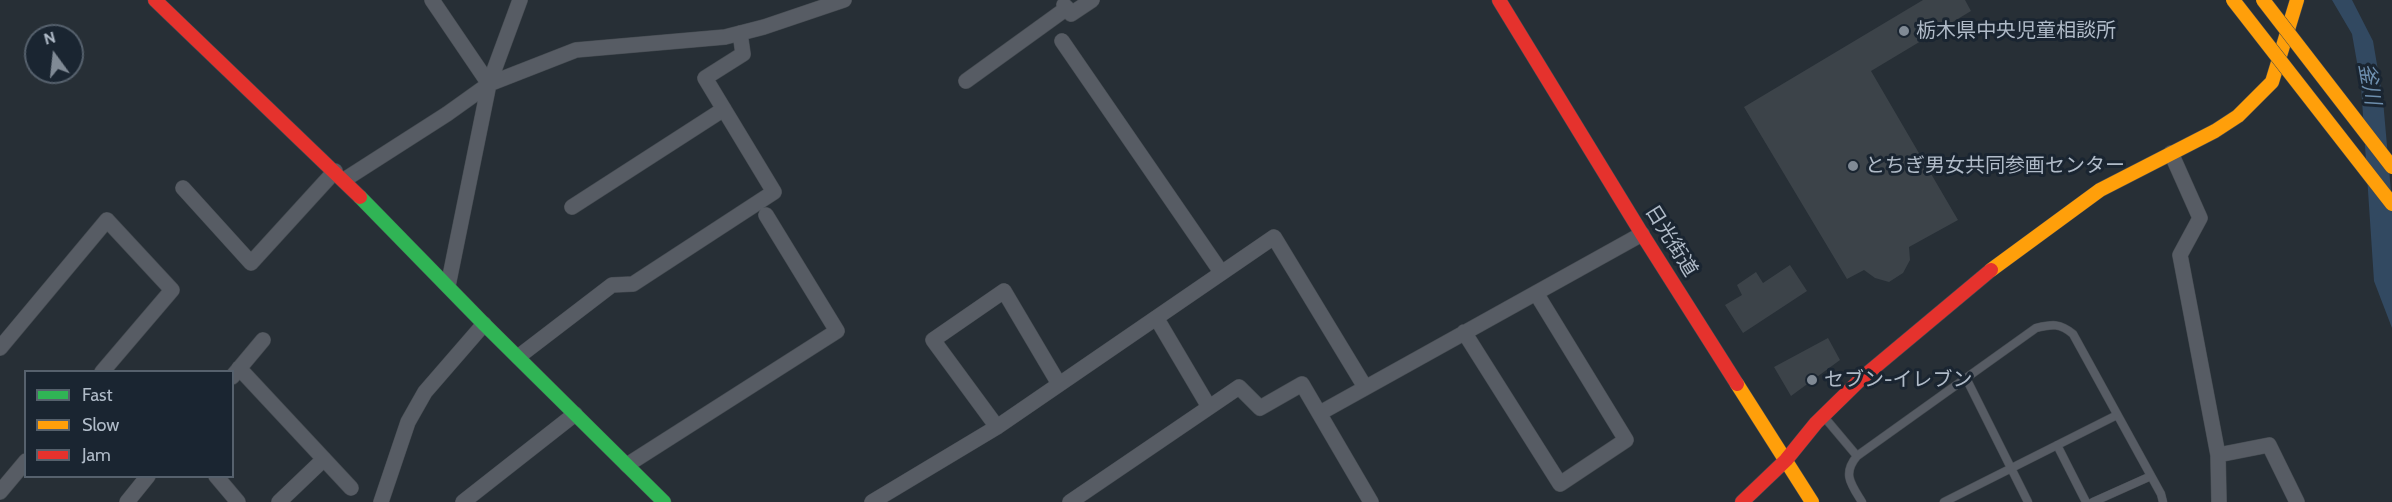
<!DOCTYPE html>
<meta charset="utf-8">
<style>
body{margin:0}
#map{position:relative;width:2392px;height:502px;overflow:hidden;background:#272f36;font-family:Cabin,sans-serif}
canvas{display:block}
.legend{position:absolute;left:24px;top:370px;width:210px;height:108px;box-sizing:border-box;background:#1a2531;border:2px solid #56616d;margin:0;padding:8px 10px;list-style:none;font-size:18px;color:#b0bbc8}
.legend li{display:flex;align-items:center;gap:12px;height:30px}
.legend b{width:30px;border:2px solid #56616d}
.north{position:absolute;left:24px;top:24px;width:60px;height:60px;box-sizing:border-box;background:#1a2531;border:2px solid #56616d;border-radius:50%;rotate:345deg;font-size:16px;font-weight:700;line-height:24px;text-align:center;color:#b0bbc8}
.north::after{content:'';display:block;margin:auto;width:21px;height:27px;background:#808a95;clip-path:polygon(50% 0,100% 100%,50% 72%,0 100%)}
</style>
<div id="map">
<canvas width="2392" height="502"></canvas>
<ul class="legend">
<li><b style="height:8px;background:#30b455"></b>Fast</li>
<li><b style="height:8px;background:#ff9f0a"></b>Slow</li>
<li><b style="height:8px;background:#e5322d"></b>Jam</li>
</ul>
<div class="north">N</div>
</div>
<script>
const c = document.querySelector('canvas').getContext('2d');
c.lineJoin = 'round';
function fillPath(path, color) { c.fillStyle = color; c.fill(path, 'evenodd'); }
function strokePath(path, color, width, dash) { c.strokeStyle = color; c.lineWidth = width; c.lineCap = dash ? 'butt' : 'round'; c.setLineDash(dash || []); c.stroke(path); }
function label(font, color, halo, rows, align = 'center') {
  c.font = font + ' Cabin,"Noto Sans JP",sans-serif'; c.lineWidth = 6; c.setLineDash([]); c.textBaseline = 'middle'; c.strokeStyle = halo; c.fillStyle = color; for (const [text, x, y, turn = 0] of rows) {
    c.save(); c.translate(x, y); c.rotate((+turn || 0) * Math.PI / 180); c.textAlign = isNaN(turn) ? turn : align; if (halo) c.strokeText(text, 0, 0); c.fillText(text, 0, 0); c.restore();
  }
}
const water = new Path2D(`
 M2332 0H2352L2373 41 2383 100 2392 203V328L2374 281 2361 85 2352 34Z`);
const building = new Path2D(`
 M1923 0H1965L1971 11 1871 71 1958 220 1909 247 1910 260 1903 273 1889 282 1875 278 1864 270 1847 279 1744 107Z
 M1790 265 1807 291 1743 333 1725 305 1742 295 1737 285 1756 272 1763 283Z
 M1828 338 1840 360 1791 396 1774 367Z`);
const lane = new Path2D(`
 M1966 378 2028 502
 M1825 418 1857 456
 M2057 445 2086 502
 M1862 502C1851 484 1842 474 1857 456L2036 328C2052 324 2060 323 2073 334L2161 494 2163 502
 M1944 502 2117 415
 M2093 502 2151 476`);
const street = new Path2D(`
 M432 0 489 84
 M1064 5 1071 14 1092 0
 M1062 41 1221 272
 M966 81 1067 8
 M2171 153 2200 218 2180 255 2218 455 2219 502
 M344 180 447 114 489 84 576 50 725 37 764 27 844 0
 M183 188 251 263 335 171
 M572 207 724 109
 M448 286 489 84 520 0
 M1157 319 1209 407
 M1464 332 1560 484 1626 440 1536 293
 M0 348 107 220 172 290 102 372
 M518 357 612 285 633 284 774 192 705 78 743 54 740 33
 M239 368 351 488
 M232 377 263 340
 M1320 413 1642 234
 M997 427 933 340 1004 291 1059 384
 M2218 455 2269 445 2297 502
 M627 465 837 331 766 215
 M216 476 238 502
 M0 492 26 461
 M127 502 148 476
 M279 502 324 459
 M381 502 408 422 425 392 484 324
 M463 502 575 414
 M872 502 997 427 1274 237 1365 387
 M1070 502 1239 387 1260 408 1302 384 1371 502`);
const fast = new Path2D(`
 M360 197 484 324 664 502`);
const slow = new Path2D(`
 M1991 270 2100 190 2215 131 2238 116 2272 82 2297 0
 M1737 384 1812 502`);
const jam = new Path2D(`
 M155 0 360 197
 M1499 0 1642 234 1737 384
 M1742 502 1786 460 1816 423 1863 377 1991 270`);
const slowBridge = new Path2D(`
 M2233 0 2392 204
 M2263 0 2392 167`);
const markers = [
 [1904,31,6,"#808a95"],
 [1853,166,6,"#808a95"],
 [1812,380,6,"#808a95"]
];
const poiNames = [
 ["栃木県中央児童相談所",1916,31],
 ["とちぎ男女共同参画センター",1865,166],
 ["セブン-イレブン",1824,380]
];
const streetNames = [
 ["日光街道",1671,241,58]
];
const waterNames = [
 ["釜川",2369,84,80]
];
fillPath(water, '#324961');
fillPath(building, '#3c4349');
strokePath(lane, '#454b51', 9);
strokePath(street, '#454b51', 16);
strokePath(fast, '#454b51', 15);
strokePath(slow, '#454b51', 15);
strokePath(jam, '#454b51', 15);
strokePath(lane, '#575c64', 8);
strokePath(street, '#575c64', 15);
strokePath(fast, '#30b455', 14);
strokePath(slow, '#ff9f0a', 14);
strokePath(jam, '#e5322d', 14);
strokePath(slowBridge, '#444b51', 15, []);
strokePath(slowBridge, '#ff9f0a', 14);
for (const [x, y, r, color] of markers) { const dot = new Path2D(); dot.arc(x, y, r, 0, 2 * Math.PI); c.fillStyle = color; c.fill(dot); strokePath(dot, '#1a2531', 2); }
label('20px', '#b0bbc8', '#1a2531', poiNames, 'left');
label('20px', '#b0bbc8', '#1a2531', streetNames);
label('italic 21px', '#6e8fae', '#1a2531', waterNames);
</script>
